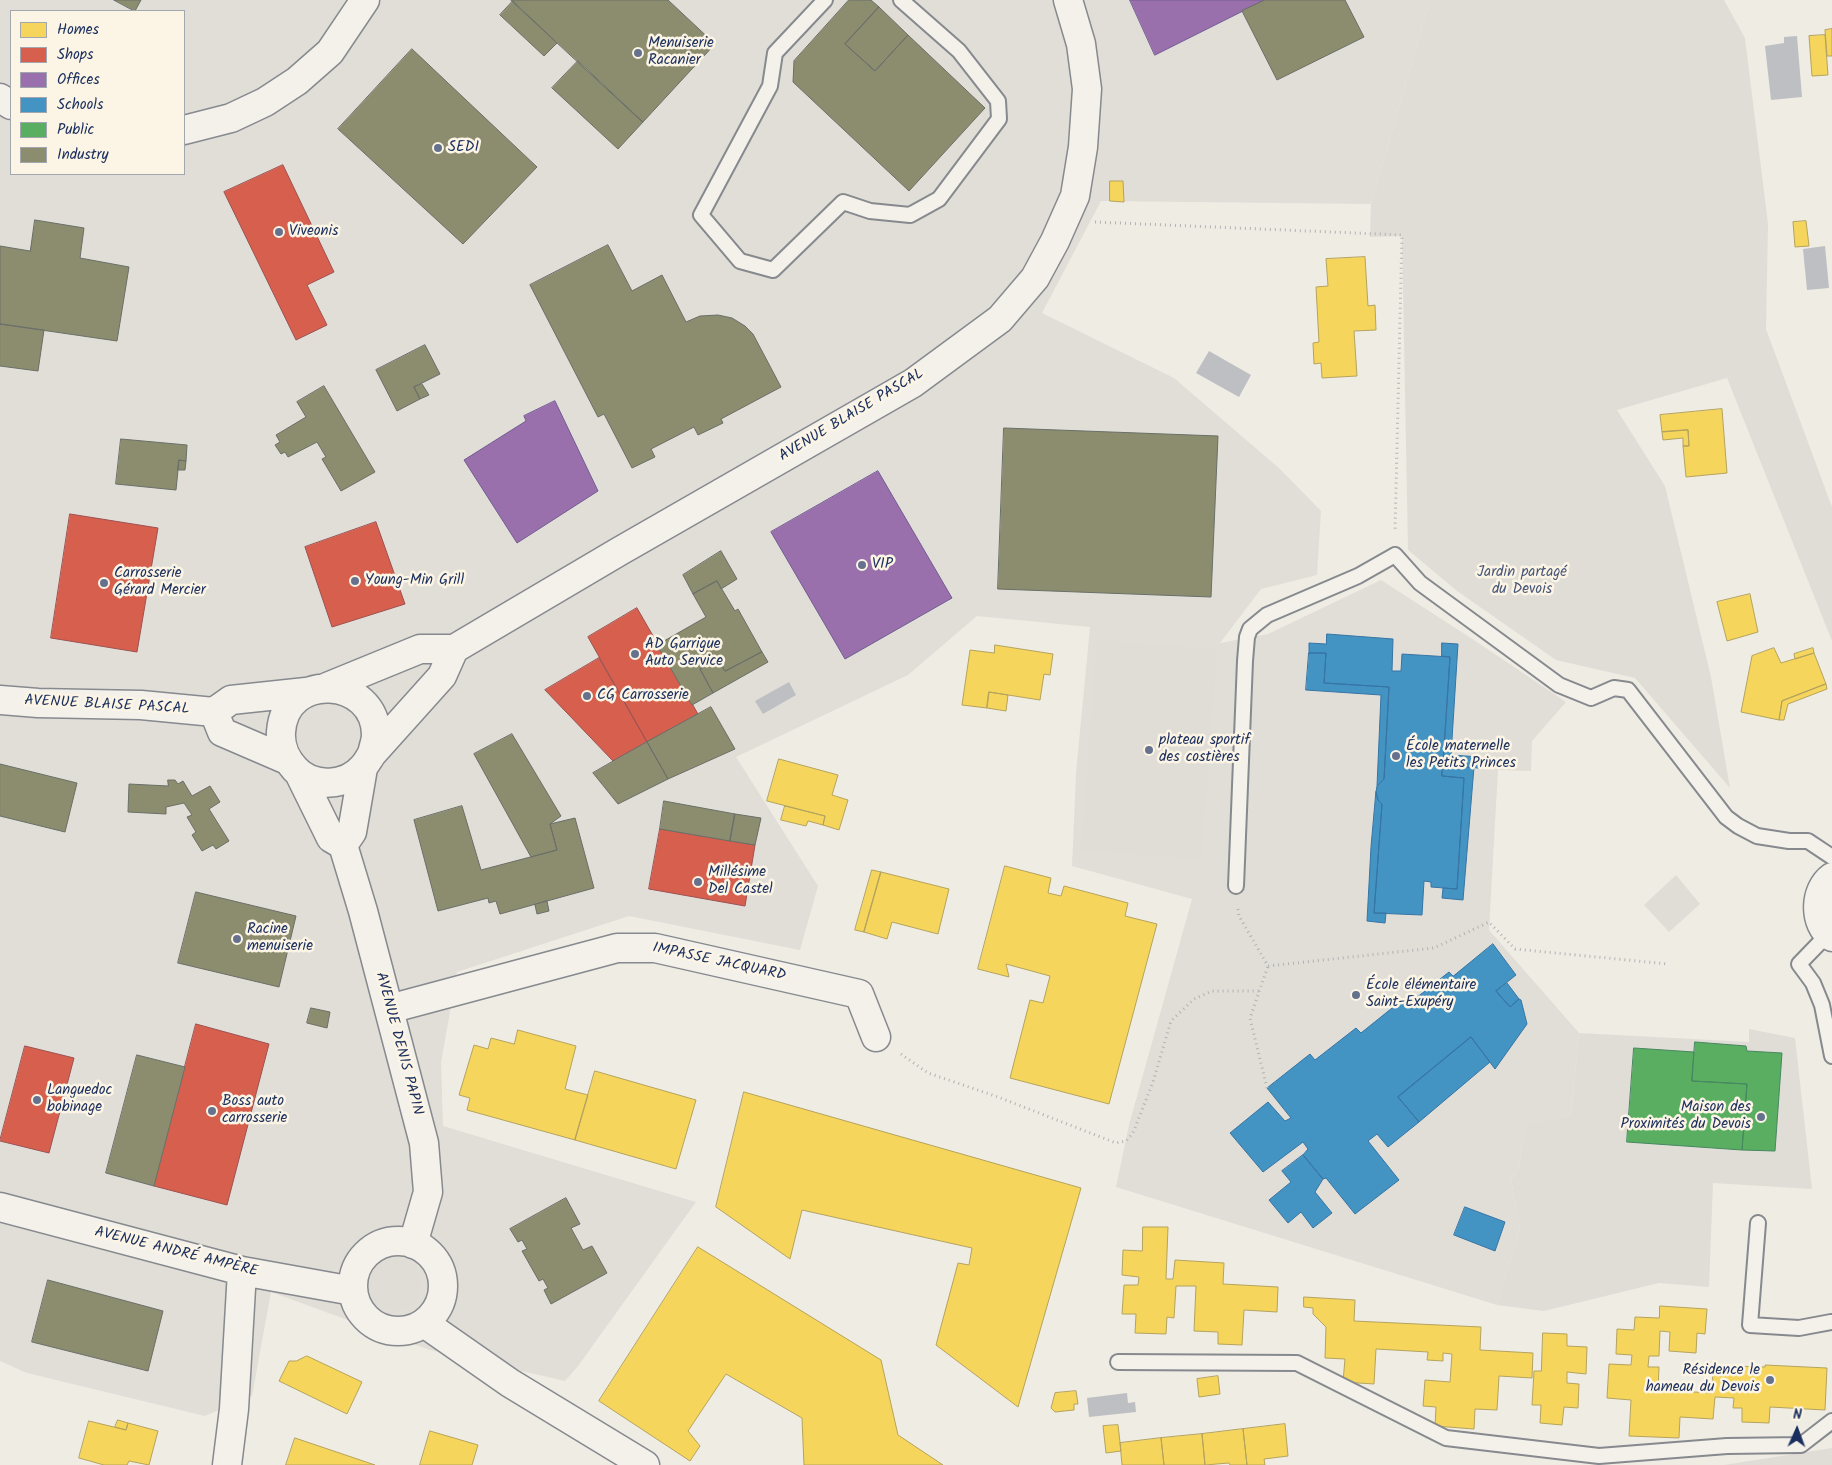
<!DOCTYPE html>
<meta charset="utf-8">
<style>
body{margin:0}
#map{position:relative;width:1832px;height:1465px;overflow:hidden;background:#efece4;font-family:Kalam,sans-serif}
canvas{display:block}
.legend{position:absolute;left:10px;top:10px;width:175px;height:165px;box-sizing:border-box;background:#fcf5e5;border:1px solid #a2a6af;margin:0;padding:6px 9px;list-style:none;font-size:15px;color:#1b2f5e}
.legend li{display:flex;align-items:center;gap:10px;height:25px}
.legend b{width:25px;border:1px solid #a2a6af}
.north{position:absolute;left:1772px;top:1405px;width:50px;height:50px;-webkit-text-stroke:4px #fcf5e5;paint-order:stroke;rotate:2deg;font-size:14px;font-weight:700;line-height:20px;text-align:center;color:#1b2f5e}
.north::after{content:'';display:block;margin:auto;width:18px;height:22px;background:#1b2f5e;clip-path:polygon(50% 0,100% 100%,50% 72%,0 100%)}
</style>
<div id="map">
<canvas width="1832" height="1465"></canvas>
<ul class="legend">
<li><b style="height:14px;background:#f6d55c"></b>Homes</li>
<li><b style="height:14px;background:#d6604d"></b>Shops</li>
<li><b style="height:14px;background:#9970ab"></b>Offices</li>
<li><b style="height:14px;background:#4393c3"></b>Schools</li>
<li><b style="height:14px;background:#5aae61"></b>Public</li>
<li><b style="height:14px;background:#8c8c6e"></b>Industry</li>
</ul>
<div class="north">N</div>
</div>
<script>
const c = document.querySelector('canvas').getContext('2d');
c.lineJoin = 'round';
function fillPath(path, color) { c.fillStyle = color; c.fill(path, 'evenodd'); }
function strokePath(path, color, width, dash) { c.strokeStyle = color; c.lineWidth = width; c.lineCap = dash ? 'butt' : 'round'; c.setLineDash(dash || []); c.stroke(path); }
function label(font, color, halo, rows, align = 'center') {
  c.font = font + ' Kalam,sans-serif'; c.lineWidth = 5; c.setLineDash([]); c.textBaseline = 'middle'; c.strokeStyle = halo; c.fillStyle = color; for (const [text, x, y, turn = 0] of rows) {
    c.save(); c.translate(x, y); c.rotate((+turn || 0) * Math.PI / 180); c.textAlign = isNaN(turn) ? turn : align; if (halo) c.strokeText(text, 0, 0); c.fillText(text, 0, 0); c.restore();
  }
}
const built = new Path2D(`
 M0 0H1430L1371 204 1101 201 1042 313 1174 378 1280 469 1321 511 1317 575 1261 589 1220 643 1268 634 1381 580 1477 642 1566 702 1532 741 1531 771 1498 770 1489 930 1579 1033 1571 1115 1525 1126 1519 1168 1511 1180 1520 1229 1497 1305 1116 1187 1129 1125 1192 899 1072 866 1076 773 1090 627 977 616 908 675 736 757 818 886 800 950 629 916 457 972 441 1063 443 1126 696 1202 578 1366 565 1381 430 1350 271 1292 252 1396 205 1416 27 1373 0 1361ZM11 11H184V174H11Z`);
const green = new Path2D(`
 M1430 0H1724L1745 38 1768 224 1766 329 1832 507V641L1727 378 1617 410 1665 486 1711 677 1730 788 1635 678 1556 660 1457 591 1408 550 1402 236 1370 237 1371 204Z
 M1097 640 1217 649 1201 859 1081 850Z
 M1676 875 1700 904 1669 932 1644 905Z
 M1749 1029 1795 1038 1812 1189 1713 1183 1709 1287 1659 1283 1544 1311 1497 1305 1520 1229 1511 1180 1519 1168 1525 1125 1571 1115 1579 1033 1749 1042Z
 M369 1285a26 26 0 1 1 52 0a26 26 0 1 1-52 0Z
 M1832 1448V1465H1724Z`);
const water = new Path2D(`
 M1797 36 1802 97 1771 100 1765 46 1784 43V37Z
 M1825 246 1829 288 1807 290 1803 249Z
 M1209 351 1251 375 1239 397 1196 373Z
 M789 682 796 695 763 714 755 701Z
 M1127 1393 1128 1403 1135 1402 1136 1412 1089 1417 1087 1398Z`);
const homes = new Path2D(`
 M1832 29V56H1827L1825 30Z
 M1825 35 1828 75 1812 76 1809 36Z
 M1110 181H1123L1124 202 1110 201Z
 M1806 221 1809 246 1795 247 1793 222Z
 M1365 257 1368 306 1375 305 1376 330 1354 331 1357 376 1322 378 1321 363 1314 364 1313 343 1319 342 1316 287 1328 286 1326 259Z
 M1722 409 1727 473 1686 477 1683 446H1689L1688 430 1662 432 1660 415Z
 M1688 430 1689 446H1683V438L1663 440 1662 432Z
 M1750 594 1758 632 1727 641 1717 602Z
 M995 645 1053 654 1050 675 1044 674 1040 700 989 692 987 708 962 705 970 650 994 653Z
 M1774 648 1781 663 1814 653 1826 684 1782 701 1779 720 1741 712 1752 656Z
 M1813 648 1814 653 1795 659 1794 654Z
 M1826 684 1827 689 1788 704 1784 720H1779L1782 701Z
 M989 692 1008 695 1006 711 987 708Z
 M779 759 838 775 832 795 848 800 839 830 823 825 825 816 767 801Z
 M785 806 825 816 823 825 808 821 806 826 781 820Z
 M1005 866 1051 878 1048 893 1061 896 1064 886 1128 903 1125 916 1157 924 1109 1104 1010 1078 1030 1000 1043 1003 1050 976 1006 964 1009 977 978 969Z
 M872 870 881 872 864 932 855 930Z
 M881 872 949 889 938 934 892 922 887 939 864 932Z
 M518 1030 576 1046 565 1089 588 1095 575 1140 467 1110 470 1098 459 1095 474 1045 488 1049 491 1038 514 1044Z
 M595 1071 696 1100 676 1169 575 1140Z
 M744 1092 1081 1188 1018 1407 936 1345 958 1263 969 1265 972 1248 802 1210 790 1259 716 1207Z
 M1143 1227H1168L1166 1279H1173L1175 1260 1224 1263 1223 1284 1278 1287 1277 1312 1244 1310 1242 1345 1218 1344V1332L1194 1331 1196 1286H1176L1174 1318 1167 1317 1166 1334 1135 1333 1136 1314H1122L1124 1285H1138L1139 1277 1122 1275 1123 1250 1142 1251Z
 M698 1247 881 1360 898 1435 943 1465H804L802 1418 726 1374 688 1431 700 1446 690 1461 599 1401Z
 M1304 1297 1355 1300 1354 1321 1481 1327 1480 1350 1533 1353 1532 1378 1499 1376 1497 1410 1475 1409 1474 1429 1435 1426 1436 1407 1423 1406 1425 1380 1450 1382 1452 1354 1443 1353V1361L1427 1360 1428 1352 1376 1349 1374 1384 1343 1382 1345 1359 1325 1358 1326 1327 1313 1314V1308L1304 1307Z
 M1660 1306 1707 1309 1705 1334 1697 1333 1696 1353 1669 1351 1670 1332 1660 1331 1659 1356H1649L1648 1367H1659L1658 1390 1712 1393 1713 1370 1734 1371V1366L1765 1367V1365L1827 1368 1825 1410 1770 1407 1769 1423 1742 1422V1408H1733L1734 1398 1715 1397 1713 1419 1680 1417 1679 1438 1629 1436 1631 1400 1607 1398 1609 1364 1631 1365 1632 1355 1616 1354 1617 1329 1634 1330 1635 1317 1659 1318Z
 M1543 1333 1567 1334V1346L1587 1347 1586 1374 1567 1372V1383L1579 1384 1578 1408 1564 1407 1562 1425 1540 1423 1541 1405H1532L1534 1371H1541Z
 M307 1356 362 1382 347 1414 279 1381 289 1361H296Z
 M1218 1376 1220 1394 1199 1397 1197 1379Z
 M1076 1391 1078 1404H1074V1410L1055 1412 1051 1408 1055 1393Z
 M118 1420 128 1423 126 1430 115 1427Z
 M89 1421 126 1430 128 1423 158 1431 149 1465 129 1461 127 1465H104L79 1458Z
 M1285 1424 1288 1456 1264 1459 1265 1465H1247L1243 1429Z
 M1118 1425 1121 1451 1106 1453 1103 1426Z
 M1243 1429 1247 1465H1230L1229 1463 1205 1465 1202 1434Z
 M430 1431 478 1445 472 1465H420Z
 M1202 1434 1205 1465H1164L1161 1438Z
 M295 1438 375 1465H286Z
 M1161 1438 1164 1465H1122L1120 1443Z`);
const shops = new Path2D(`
 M283 165 334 272 307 285 327 325 296 340 224 192Z
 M70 514 158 528 137 652 51 638Z
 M376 522 405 604 332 627 305 547Z
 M637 608 698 714 647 742 588 637Z
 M599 658 647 742 613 761 545 690Z
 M660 829 755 845 745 906 649 889Z
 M196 1024 269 1044 227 1205 154 1186Z
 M25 1046 74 1058 49 1153 0 1141Z`);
const offices = new Path2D(`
 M1130 0H1265L1155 55Z
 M555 401 598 491 517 543 464 460 526 421 524 416Z
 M878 471 952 598 845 659 771 532Z`);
const schools = new Path2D(`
 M1327 634 1393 639 1392 671H1401L1402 654 1450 657 1442 776 1464 778 1457 889 1431 887V882L1424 881 1422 915 1374 913 1382 804 1378 800 1376 792 1377 786 1384 779 1389 687 1324 683 1326 653H1309V643L1326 644Z
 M1442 643 1458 644 1451 755 1480 757 1479 768 1443 766 1450 657 1442 656Z
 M1309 653H1326L1324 683 1389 687 1384 779 1377 786 1381 695 1306 690Z
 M1443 766 1474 767 1463 900 1442 898 1443 888 1457 889 1464 778 1442 776Z
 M1376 792 1378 800 1382 804 1374 913H1386L1385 923 1367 921 1371 847Z
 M1493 944 1516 975 1496 991 1510 1007 1519 999 1521 1000 1527 1024 1495 1069 1471 1037 1398 1097 1419 1122 1388 1147 1377 1134 1368 1141 1399 1180 1355 1214 1326 1178 1323 1179 1303 1155 1308 1149 1303 1142 1263 1172 1230 1133 1268 1102 1285 1121 1291 1118 1267 1088 1310 1054 1315 1060 1356 1028 1361 1033 1402 1000 1406 1006 1449 972 1453 976Z
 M1507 983 1519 999 1510 1007 1496 991Z
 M1471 1037 1490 1062 1419 1122 1398 1097Z
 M1303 1155 1323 1179 1315 1192 1332 1213 1313 1228 1301 1212 1288 1223 1269 1200 1291 1182 1282 1171Z
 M1465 1207 1505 1222 1495 1251 1454 1235Z`);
const public = new Path2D(`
 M1695 1042 1746 1046 1747 1051 1782 1053 1775 1151 1742 1150 1747 1084 1692 1081Z
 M1634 1048 1694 1052 1692 1081 1747 1084 1742 1150 1627 1142Z`);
const industry = new Path2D(`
 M114 0H141L135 11Z
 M511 0H668L715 44 643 122Z
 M849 0H871L879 7 845 44 875 71 908 35 985 108 909 191 793 82 794 61Z
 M1265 0H1345L1364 37 1277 80 1242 11Z
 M513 1 557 43 544 56 500 15Z
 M879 7 908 35 875 71 845 44Z
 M412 49 537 167 463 244 338 129Z
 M578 61 643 122 618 149 552 88Z
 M35 220 84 228 80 258 129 267 117 341 0 324V246L30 251Z
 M608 245 632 291 662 275 686 322 700 316 718 315 732 318 745 326 753 334 781 387 721 419 723 423 698 435 694 427 651 449 655 457 632 468 604 414 598 417 530 285Z
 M0 324 44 330 38 371 0 366Z
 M425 345 440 374 414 387 420 399 397 411 376 370Z
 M422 384 429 395 420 399 414 387Z
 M324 386 375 472 341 491 322 459 326 457 317 442 288 457 285 452 281 454 275 445 280 442 276 435 306 417 297 402Z
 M1004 428 1218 436 1211 597 998 589Z
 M121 439 187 445 186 461 179 460 176 490 116 484Z
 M179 460 186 461 185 470H178Z
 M721 551 737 579 721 589 717 581 693 594 683 575Z
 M717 581 735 611 738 609 762 652 725 671 717 659 700 669 713 693 692 705 657 645 706 617 693 594Z
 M762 652 768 662 713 693 700 669 717 659 725 671Z
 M711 707 735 749 668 779 647 742Z
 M512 734 561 816 550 824 557 850 531 857 474 754Z
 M647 742 668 779 618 804 593 773Z
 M0 764 77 783 65 832 0 816Z
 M168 780H175L178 784 183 781 192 796 210 786 220 802 209 809 229 841 216 849 213 845 202 851 192 835 196 832 187 817 192 815 184 803 166 807V814L128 812 129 784 168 786Z
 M664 801 735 814 730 841 660 829Z
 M462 806 481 870 557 850 550 824 575 818 594 888 500 914 496 901 489 903 488 898 438 911 414 820Z
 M735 814 761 818 755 845 730 841Z
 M196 892 296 916 279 987 178 963Z
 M547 901 549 911 537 914 535 905Z
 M311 1008 330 1012 327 1028 307 1023Z
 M137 1055 185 1067 154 1186 106 1173Z
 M566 1198 580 1224 571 1228 583 1250 592 1246 607 1273 551 1304 544 1290 548 1288 543 1279 539 1281 522 1251 527 1249 522 1240 518 1242 510 1229Z
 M48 1280 163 1311 148 1371 32 1342Z`);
const path = new Path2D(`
 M1095 222 1402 235 1395 532
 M1238 909 1239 916 1268 966 1434 948 1489 922 1515 949 1668 964
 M901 1054 928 1073 998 1097 1116 1143 1126 1141 1133 1133 1153 1082 1171 1021 1194 999 1212 991H1260
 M1267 1088 1250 1018 1268 966`);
const service = new Path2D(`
 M825 0 775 53 770 86 701 215 740 261 773 270 843 202 870 211 910 215 939 199 999 119 998 101 959 51 901 0
 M1236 886 1245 661 1247 637 1250 629 1267 615 1358 576 1395 555 1420 583 1559 685 1591 698 1614 688 1628 690 1726 817 1738 826 1757 836 1789 841H1808L1832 857
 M1828 934 1799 964 1813 983 1822 1005 1832 1056
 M1758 1223 1750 1325 1799 1328 1831 1322
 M1118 1362 1297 1363 1446 1438 1599 1456 1727 1446 1801 1445 1832 1421`);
const minor = new Path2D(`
 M0 98 11 105
 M184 130 231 118 265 102 297 81 330 52 365 0
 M327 687 420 649H454L620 551 913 383 1000 319 1035 278 1055 241 1075 196 1083 147 1087 89 1081 44 1068 0
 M0 700 38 703 141 705 214 712 231 700 306 692
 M214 712 222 732 287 760
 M372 754C373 748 376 741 376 735 376 677 285 670 281 732 280 747 285 758 295 769 313 789 347 786 363 767 367 763 369 758 372 754L442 676 454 649
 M299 773 331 838 343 845 363 911 424 1143 428 1192 413 1244
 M343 845 352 832 363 768
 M389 1009 617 948H655L859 994 876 1037
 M0 1207 242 1271 353 1291
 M353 1286a45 45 0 1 1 90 0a45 45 0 1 1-90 0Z
 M424 1323 510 1383 645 1465
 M227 1465 234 1409 242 1271`);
const tertiary = new Path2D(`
 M1832 877C1814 890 1813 924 1832 937`);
const markers = [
 [638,53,5,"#65718d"],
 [438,148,5,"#65718d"],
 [279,232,5,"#65718d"],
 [862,565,5,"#65718d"],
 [355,581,5,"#65718d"],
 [104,583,5,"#65718d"],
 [635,654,5,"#65718d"],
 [587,696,5,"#65718d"],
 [1149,750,5,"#65718d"],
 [1396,756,5,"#65718d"],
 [698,882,5,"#65718d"],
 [237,939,5,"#65718d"],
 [1356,995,5,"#65718d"],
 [37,1100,5,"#65718d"],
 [212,1111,5,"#65718d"],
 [1761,1117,5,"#65718d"],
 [1770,1380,5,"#65718d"]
];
const poiNames = [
 ["Menuiserie",648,44],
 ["Racanier",648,61],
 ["SEDI",448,148],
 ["Viveonis",289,232],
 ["VIP",872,565],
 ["Carrosserie",114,574],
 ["Gérard Mercier",114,591],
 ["Young-Min Grill",365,581],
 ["AD Garrigue",645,645],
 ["Auto Service",645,662],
 ["CG Carrosserie",597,696],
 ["plateau sportif",1159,741],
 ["des costières",1159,758],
 ["École maternelle",1406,747],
 ["les Petits Princes",1406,764],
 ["Millésime",708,873],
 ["Del Castel",708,890],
 ["Racine",247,930],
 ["menuiserie",247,947],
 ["École élémentaire",1366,986],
 ["Saint-Exupéry",1366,1003],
 ["Languedoc",47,1091],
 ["bobinage",47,1108],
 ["Boss auto",222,1102],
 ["carrosserie",222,1119],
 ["Maison des",1751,1108,"right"],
 ["Proximités du Devois",1751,1125,"right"],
 ["Résidence le",1760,1371,"right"],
 ["hameau du Devois",1760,1388,"right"]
];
const streetNames = [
 ["AVENUE BLAISE PASCAL",852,416,-31],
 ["AVENUE BLAISE PASCAL",107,706,3],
 ["IMPASSE JACQUARD",719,963,12],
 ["AVENUE DENIS PAPIN",398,1044,75],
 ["AVENUE ANDRÉ AMPÈRE",176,1253,14]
];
const parkNames = [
 ["Jardin partagé",1522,573],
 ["du Devois",1522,590]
];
fillPath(built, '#e0ded7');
fillPath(green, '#e0ddd7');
fillPath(water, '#bebfc2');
fillPath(homes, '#f6d55c');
strokePath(homes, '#b4a35d', 1);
fillPath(shops, '#d6604d');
strokePath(shops, '#9e5152', 1);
fillPath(offices, '#9970ab');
strokePath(offices, '#735c94', 1);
fillPath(schools, '#4393c3');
strokePath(schools, '#3775a5', 1);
fillPath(public, '#5aae61');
strokePath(public, '#478860', 1);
fillPath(industry, '#8c8c6e');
strokePath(industry, '#6a7069', 1);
strokePath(service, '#86898e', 18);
strokePath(minor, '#86898e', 31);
strokePath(tertiary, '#86898e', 31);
strokePath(path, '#b1b2b4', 3, [1, 4]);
strokePath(service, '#f4f1eb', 14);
strokePath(minor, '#f4f1eb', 28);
strokePath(tertiary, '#f4f1eb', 28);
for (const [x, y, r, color] of markers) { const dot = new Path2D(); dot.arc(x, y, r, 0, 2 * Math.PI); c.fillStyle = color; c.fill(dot); strokePath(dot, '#fcf5e5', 2); }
label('15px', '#1b2f5e', '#fcf5e5', poiNames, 'left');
label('15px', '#1b2f5e', '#fcf5e5', streetNames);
label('15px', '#49587a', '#fcf5e5', parkNames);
</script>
